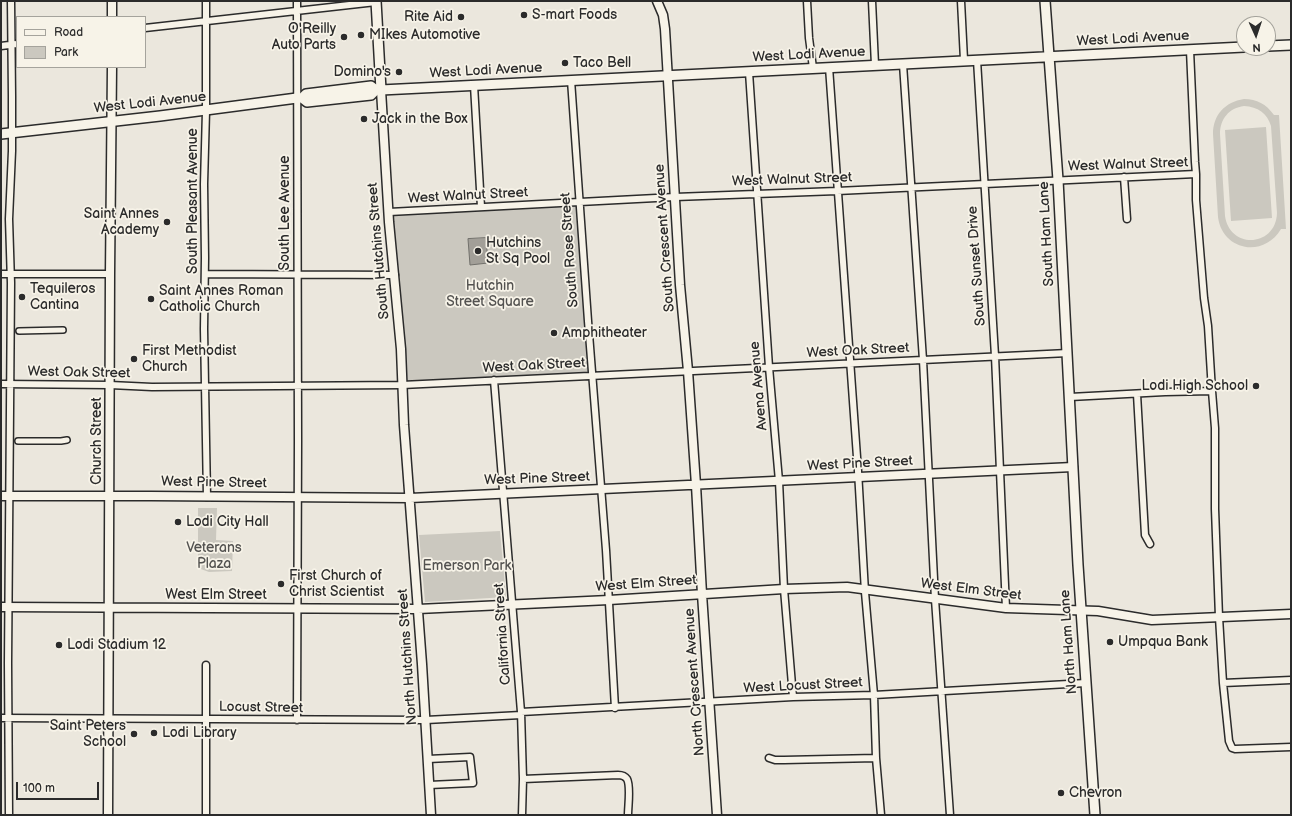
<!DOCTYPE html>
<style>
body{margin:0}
#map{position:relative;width:1292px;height:816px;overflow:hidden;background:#ebe7dd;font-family:"Balsamiq Sans",sans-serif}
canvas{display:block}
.frame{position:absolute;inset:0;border:2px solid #2b2b2b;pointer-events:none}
.legend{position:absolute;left:16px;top:16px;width:130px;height:52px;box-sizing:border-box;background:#f7f3e8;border:1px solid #a5a39c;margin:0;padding:5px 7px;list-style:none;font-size:12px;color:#2b2b2b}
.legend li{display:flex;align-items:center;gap:8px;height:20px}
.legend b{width:20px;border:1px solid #a5a39c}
.north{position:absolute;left:1236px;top:16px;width:40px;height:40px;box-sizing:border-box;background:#f7f3e8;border:1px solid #a5a39c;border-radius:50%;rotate:177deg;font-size:11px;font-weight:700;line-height:16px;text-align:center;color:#2b2b2b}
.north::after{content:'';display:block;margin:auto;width:14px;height:18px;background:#2b2b2b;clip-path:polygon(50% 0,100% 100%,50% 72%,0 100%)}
.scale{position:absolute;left:16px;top:782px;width:83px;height:18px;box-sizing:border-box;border:2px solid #2b2b2b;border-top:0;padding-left:5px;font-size:12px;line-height:14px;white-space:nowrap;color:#2b2b2b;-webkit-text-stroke:3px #f7f3e8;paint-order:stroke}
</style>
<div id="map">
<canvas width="1292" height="816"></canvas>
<div class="frame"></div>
<ul class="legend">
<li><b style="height:5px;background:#f7f3e8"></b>Road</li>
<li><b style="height:11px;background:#cbc8bf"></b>Park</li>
</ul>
<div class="north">N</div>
<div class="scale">100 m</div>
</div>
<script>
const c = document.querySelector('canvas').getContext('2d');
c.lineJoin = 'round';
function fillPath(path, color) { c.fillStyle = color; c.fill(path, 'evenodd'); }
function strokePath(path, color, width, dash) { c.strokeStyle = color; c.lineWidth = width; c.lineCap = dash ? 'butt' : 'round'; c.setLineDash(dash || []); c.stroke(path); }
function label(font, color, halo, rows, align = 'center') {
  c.font = font + ' "Balsamiq Sans",sans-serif'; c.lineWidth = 3.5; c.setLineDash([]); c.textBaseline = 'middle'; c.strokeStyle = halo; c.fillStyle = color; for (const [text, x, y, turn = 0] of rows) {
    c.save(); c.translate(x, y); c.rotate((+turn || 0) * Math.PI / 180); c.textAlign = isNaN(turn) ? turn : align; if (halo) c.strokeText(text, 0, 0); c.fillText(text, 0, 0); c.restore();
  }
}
const green = new Path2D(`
 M1244 99C1257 99 1266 104 1274 115H1279L1286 229H1281C1263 259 1222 250 1218 217L1213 134C1213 115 1225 102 1244 99ZM1244 106C1258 107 1267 113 1271 126L1277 213C1276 247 1230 250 1225 216L1220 134C1220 119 1229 108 1244 106Z
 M1266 127 1272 218 1231 221 1225 130Z
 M579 203 592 375 402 385 389 212Z
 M198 508H217L216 540 233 541 232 571 209 572 198 568Z
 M500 531 506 597 425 602 419 535Z`);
const water = new Path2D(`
 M486 238 488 263 470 265 468 239Z`);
const pedestrian = new Path2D(`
 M19 331 63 330
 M18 441H61L67 440`);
const minor = new Path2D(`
 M206 1V111L204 184 205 258 204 329 207 497
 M297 1 298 441 297 720
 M807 1 809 38 813 68
 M872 1 875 65
 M961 1 964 60
 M145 28 376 2
 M1 46 17 44
 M1190 50 1195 162 1196 174V200L1204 298 1208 326 1212 391 1215 428V509L1219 617 1223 683 1229 741 1232 748 1235 749 1291 747
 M977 60 995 356 1006 608
 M903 64 923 360 935 599 950 815
 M829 67 858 471 865 592 874 695 876 758 881 815
 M749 72 769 367 779 481 784 589 793 697
 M571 80 588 321 606 550 615 708
 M474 85 481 207
 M1124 177 1127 219
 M389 212 675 197 837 191 1196 174
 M1 274H110
 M205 274 395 275
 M494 380 521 712 523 779 522 815
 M1 384 110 385 152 387 402 385 1068 353
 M1137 394 1145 535 1150 544
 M1070 397 1165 392 1212 391
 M206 665V815
 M1223 683 1291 680
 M521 712 793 697 874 695 1086 683
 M1 718 426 720 521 715
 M769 758 775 760H784L876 758
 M428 759 470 757 473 783 429 785
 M523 779 618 775C621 775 625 776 627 779 631 786 628 806 628 815
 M9 815 8 663 11 283 9 219 12 151V96L11 1`);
const tertiary = new Path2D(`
 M657 1 663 15 665 29 680 285 688 371 696 485 702 594 717 815
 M112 17V1
 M381 90 389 222 401 349 404 425 422 664 431 815
 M1 496H151L410 498 1073 467
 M1 607 418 609 609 600 784 589 847 587 1006 608 1098 611 1152 620 1291 614
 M108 815 110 274 112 67`);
const secondary = new Path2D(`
 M376 1 381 90
 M1045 1 1058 180 1078 565 1095 815
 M1268 46 1291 45
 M302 98 306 94 371 86 376 90
 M1 134 160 116 297 98H302L307 102 371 95 376 90H381L1244 47`);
const markers = [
 [524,15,4,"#2b2b2b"],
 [461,17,4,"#2b2b2b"],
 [361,35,4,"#2b2b2b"],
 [344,37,4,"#2b2b2b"],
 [565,63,4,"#2b2b2b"],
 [399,72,4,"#2b2b2b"],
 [364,119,4,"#2b2b2b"],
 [167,222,4,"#2b2b2b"],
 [478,251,4,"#2b2b2b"],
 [22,297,4,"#2b2b2b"],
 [151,299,4,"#2b2b2b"],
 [554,333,4,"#2b2b2b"],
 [134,359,4,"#2b2b2b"],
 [1256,386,4,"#2b2b2b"],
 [178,522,4,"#2b2b2b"],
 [281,584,4,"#2b2b2b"],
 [1110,642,4,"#2b2b2b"],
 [59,645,4,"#2b2b2b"],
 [154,733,4,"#2b2b2b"],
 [134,734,4,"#2b2b2b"],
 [1061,793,4,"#2b2b2b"]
];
const poiNames = [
 ["S-mart Foods",532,15],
 ["Rite Aid",453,17,"right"],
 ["O'Reilly",336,29,"right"],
 ["Auto Parts",336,45,"right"],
 ["MIkes Automotive",369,35],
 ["Taco Bell",573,63],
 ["Domino's",391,72,"right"],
 ["Jack in the Box",372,119],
 ["Saint Annes",159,214,"right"],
 ["Academy",159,230,"right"],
 ["Hutchins",486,243],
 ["St Sq Pool",486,259],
 ["Tequileros",30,289],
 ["Cantina",30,305],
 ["Saint Annes Roman",159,291],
 ["Catholic Church",159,307],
 ["Amphitheater",562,333],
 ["First Methodist",142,351],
 ["Church",142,367],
 ["Lodi High School",1248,386,"right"],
 ["Lodi City Hall",186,522],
 ["First Church of",289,576],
 ["Christ Scientist",289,592],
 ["Umpqua Bank",1118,642],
 ["Lodi Stadium 12",67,645],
 ["Saint Peters",126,726,"right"],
 ["School",126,742,"right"],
 ["Lodi Library",162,733],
 ["Chevron",1069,793]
];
const streetNames = [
 ["West Lodi Avenue",1133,39,-3],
 ["West Lodi Avenue",809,55,-3],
 ["West Lodi Avenue",486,71,-3],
 ["West Lodi Avenue",150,103,-6],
 ["West Walnut Street",1128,165,-2],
 ["West Walnut Street",792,180,-2],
 ["West Walnut Street",468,196,-3],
 ["South Pleasant Avenue",193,201,-90],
 ["South Lee Avenue",285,213,-90],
 ["South Ham Lane",1047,234,-93],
 ["South Crescent Avenue",665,238,-94],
 ["South Rose Street",570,250,-94],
 ["South Hutchins Street",379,251,-95],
 ["South Sunset Drive",977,266,-94],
 ["West Oak Street",858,351,-3],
 ["West Oak Street",534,366,-3],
 ["West Oak Street",79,373,1],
 ["Avena Avenue",759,386,-95],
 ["Church Street",97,441,-90],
 ["West Pine Street",860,464,-3],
 ["West Pine Street",537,479,-2],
 ["West Pine Street",214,483,1],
 ["West Elm Street",646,584,-4],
 ["West Elm Street",971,590,7],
 ["West Elm Street",216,595],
 ["California Street",503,634,-94],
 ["North Ham Lane",1069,642,-94],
 ["North Hutchins Street",408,657,-94],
 ["North Crescent Avenue",695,682,-94],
 ["West Locust Street",803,686,-3],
 ["Locust Street",261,708,1]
];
const parkNames = [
 ["Hutchin",490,286],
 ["Street Square",490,302],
 ["Veterans",214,548],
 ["Plaza",214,564],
 ["Emerson Park",467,566]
];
fillPath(green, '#cbc8bf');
fillPath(water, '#a29f98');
strokePath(water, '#72716c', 1);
strokePath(pedestrian, '#2b2b2b', 8);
strokePath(minor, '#2b2b2b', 9);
strokePath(tertiary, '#2b2b2b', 11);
strokePath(secondary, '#2b2b2b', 12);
strokePath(pedestrian, '#f7f3e8', 5);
strokePath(minor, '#f7f3e8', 6);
strokePath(tertiary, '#f7f3e8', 8);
strokePath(secondary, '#f7f3e8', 9);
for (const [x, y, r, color] of markers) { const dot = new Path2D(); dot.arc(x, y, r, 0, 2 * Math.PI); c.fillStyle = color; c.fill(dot); strokePath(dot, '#f7f3e8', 1.5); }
label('14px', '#2b2b2b', '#f7f3e8', poiNames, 'left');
label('14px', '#2b2b2b', '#f7f3e8', streetNames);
label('14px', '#535250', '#f7f3e8', parkNames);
</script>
